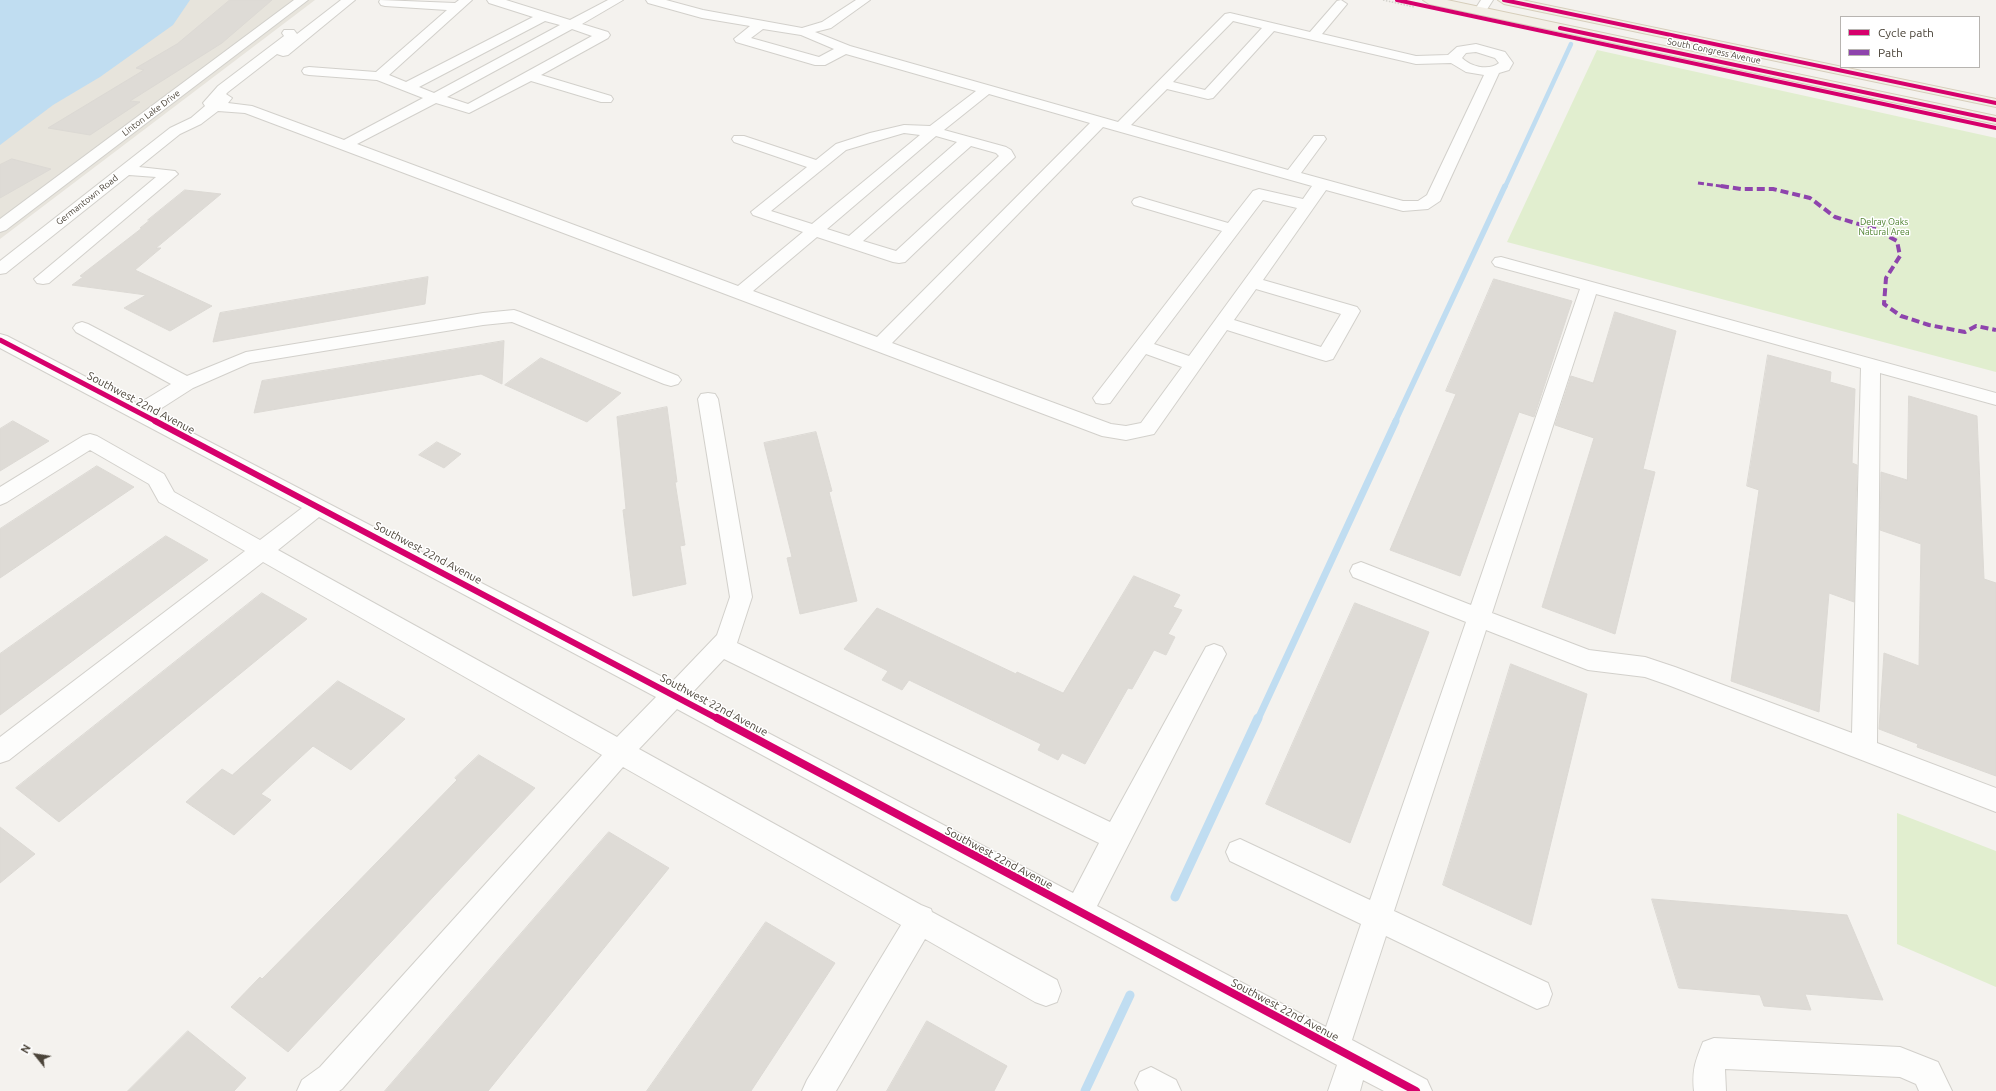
<!DOCTYPE html>
<style>
body{margin:0}
#map{position:relative;width:1996px;height:1091px;overflow:hidden;background:#f4f2ee;font-family:Ubuntu,sans-serif}
canvas{display:block}
.legend{position:absolute;left:1840px;top:16px;width:140px;height:52px;box-sizing:border-box;background:#fff;border:1px solid #b7b4b0;margin:0;padding:5px 7px;list-style:none;font-size:12px;color:#4b4439}
.legend li{display:flex;align-items:center;gap:8px;height:20px}
.legend b{width:20px;border:1px solid #b7b4b0}
.north{position:absolute;left:16px;top:1035px;width:40px;height:40px;-webkit-text-stroke:3px #fff;paint-order:stroke;rotate:300deg;font-size:11px;font-weight:700;line-height:16px;text-align:center;color:#4b4439}
.north::after{content:'';display:block;margin:auto;width:14px;height:18px;background:#4b4439;clip-path:polygon(50% 0,100% 100%,50% 72%,0 100%)}
</style>
<div id="map">
<canvas width="1996" height="1091"></canvas>
<ul class="legend">
<li><b style="height:5px;background:#d6006c"></b>Cycle path</li>
<li><b style="height:5px;background:#8e44ad"></b>Path</li>
</ul>
<div class="north">N</div>
</div>
<script>
const c = document.querySelector('canvas').getContext('2d');
c.lineJoin = 'round';
function fillPath(path, color) { c.fillStyle = color; c.fill(path, 'evenodd'); }
function strokePath(path, color, width, dash) { c.strokeStyle = color; c.lineWidth = width; c.lineCap = dash ? 'butt' : 'round'; c.setLineDash(dash || []); c.stroke(path); }
function label(font, color, halo, rows, align = 'center') {
  c.font = font + ' Ubuntu,sans-serif'; c.lineWidth = 3; c.setLineDash([]); c.textBaseline = 'middle'; c.strokeStyle = halo; c.fillStyle = color; for (const [text, x, y, turn = 0] of rows) {
    c.save(); c.translate(x, y); c.rotate((+turn || 0) * Math.PI / 180); c.textAlign = isNaN(turn) ? turn : align; if (halo) c.strokeText(text, 0, 0); c.fillText(text, 0, 0); c.restore();
  }
}
const residential = new Path2D(`
 M0 0H315L0 239Z`);
const green = new Path2D(`
 M1597 50 1996 138V372L1507 242Z
 M1897 813 1996 851V987L1897 944Z`);
const water = new Path2D(`
 M0 0H190L173 25 100 77 53 105 0 145Z`);
const streamFar3 = new Path2D(`
 M1505 187 1571 44`);
const streamFar2 = new Path2D(`
 M1395 422 1505 186`);
const streamFar1 = new Path2D(`
 M1258 719 1396 421`);
const stream = new Path2D(`
 M1175 897 1258 718
 M1085 1091 1130 995`);
const building = new Path2D(`
 M230 0H272L222 43 130 101 140 102 90 135 48 128 144 70 136 68 177 44Z
 M12 159 51 169 0 198V165Z
 M185 190 221 194 156 248H161L135 270 212 306 170 331 124 308 146 295 72 285 83 277 80 276 142 228H140L150 220H148Z
 M428 277 425 304 213 342 220 313Z
 M1494 279 1572 301 1534 417 1519 412 1460 576 1390 550 1456 394 1446 391Z
 M1615 312 1676 331 1643 469 1655 472 1615 634 1542 607 1594 438 1555 425 1571 376 1593 383Z
 M504 341 502 384 481 374 254 413 262 381Z
 M1768 355 1831 372 1830 382 1855 389 1852 463 1857 465 1854 602 1829 593 1819 712 1731 681 1759 490 1747 486Z
 M541 358 621 393 587 422 505 385Z
 M1909 396 1977 416 1984 579 1996 583V776L1917 747 1918 744 1879 729 1884 653 1919 666 1921 544 1880 530 1881 472 1907 480Z
 M667 407 677 482H675L685 545 680 546 686 584 633 596 623 510 626 509 617 417Z
 M13 421 49 441 0 471V429Z
 M816 432 832 491 829 492 857 601 800 614 787 558 792 557 764 443Z
 M437 442 461 454 444 468 419 455Z
 M97 466 134 487 0 578V529Z
 M166 536 208 560 0 715V654Z
 M1134 576 1180 595 1173 607 1182 610 1168 634 1175 637 1166 655 1154 650 1132 689 1128 688 1085 764 1062 753 1058 760 1038 750 1041 744 909 680 902 690 882 680 888 671 844 649 877 608 1016 674 1017 672 1063 693Z
 M262 593 307 619 59 822 16 788Z
 M1355 603 1429 632 1350 843 1266 804Z
 M1511 664 1587 694 1531 925 1443 885Z
 M338 681 405 719 351 770 313 746 261 794 271 800 234 835 186 802 222 769 232 775Z
 M479 755 535 788 288 1052 231 1007 260 977 262 979 344 896 457 780 455 778Z
 M0 827 35 854 0 883Z
 M609 832 669 868 488 1091H385Z
 M1652 899 1847 915 1883 1000 1805 994 1811 1010 1764 1006 1760 995 1679 988Z
 M766 922 835 963 751 1091H647Z
 M927 1021 1007 1066 994 1091H887Z
 M188 1031 246 1078 234 1091H128Z`);
const path = new Path2D(`
 M1383 0 1414 7`);
const minor = new Path2D(`
 M294 0H308L6 230 0 232V219Z
 M341 0H355L288 55 283 56 277 54 228 92 226 94 232 98 228 103 252 106 344 140 423 98 377 80 309 75 304 74 302 71 304 68 309 67 376 72 447 10 385 6 381 5 379 2 380 0 455 3 459 0H472L389 75 406 82 533 17 489 3 487 0H506L570 20 608 0H623L582 24 608 32 610 35 608 38 541 75 611 96 613 99 611 102H601L531 81 469 113 436 103 357 144 738 286 803 232 753 215 751 212 807 167 734 142 732 139 734 136H744L816 160 836 144 870 133 904 125 930 126 976 91 846 54 825 65H815L736 42 734 39 750 26 702 18 648 3 646 0H666L703 10 802 28 822 22 856 0H870L831 28 815 32 850 46 1118 122 1225 14 1230 13 1310 32 1337 1 1341 0 1347 4 1322 34 1416 56 1448 55 1457 47 1476 44 1505 52 1513 63 1509 70 1499 73 1440 201 1428 209 1403 211 1326 190 1263 280 1357 307 1360 311 1333 359 1326 361 1319 359 1227 330 1154 434 1126 440 1102 436 245 113 218 111 201 124 180 134 139 167 175 171 178 174 49 283 43 284 37 283 34 279 156 177 129 175 6 273 0 274V261L170 128 191 118 205 106 203 103 218 86 284 36 282 33 284 30H294L297 34ZM545 21 560 25 434 93 419 87ZM1233 21 1262 28 1205 90 1173 82ZM572 29 592 36 468 104 447 97ZM763 29 801 35 834 49 819 57 751 38ZM1274 31 1416 64 1451 63 1466 72 1484 75 1427 195 1418 201H1403L1301 173 1326 139 1324 136H1314L1288 170 1131 125 1167 89 1208 99 1213 98ZM1476 52 1495 58 1499 63C1489 71 1471 67 1462 58L1466 53ZM989 94 1090 123 877 337 753 291 817 237 893 262 899 263 905 262 1015 157 1011 150 1006 147 944 130ZM1103 127 1312 186 1303 199 1259 189 1253 191 1228 223 1146 199 1140 197 1134 199 1132 202 1134 205 1222 231 1093 398 1096 403 1103 404 1110 403 1146 354 1182 367 1141 423 1126 426 1111 424 892 343ZM904 133 920 135 812 224 771 211 846 150ZM936 136 957 142 849 236 827 229ZM971 146 996 153 999 156 896 251 863 241ZM1263 200 1297 208 1189 356 1154 344ZM1256 289 1341 314 1321 347 1234 320Z
 M1481 0H1493L1484 14 1480 15 1474 11Z
 M1501 257 1996 393V405L1880 373 1877 743 1996 788V812L1668 685 1645 677 1588 670 1486 630 1394 911 1548 983 1552 994 1548 1005 1537 1009 1386 936 1352 1040 1427 1080 1432 1091H1384L1363 1080 1360 1091H1328L1337 1065 677 709 639 749 921 905 931 909 932 912 1057 980 1061 991 1057 1002 1046 1006 1035 1002 925 939 836 1091H802L807 1080 901 925 623 767 342 1089 339 1091H297L302 1080 320 1067 602 755 263 562 9 760 0 763V737L245 551 159 502 149 484 90 450 7 502 0 505V487L83 436 90 434 97 436 164 474 174 492 260 540 302 508 0 348V334L7 336 138 404 171 384 76 332 73 328 76 324 82 322 88 324 187 376 246 352 483 313 514 310 520 312 678 376 681 380 678 384 671 386 664 384 512 322 483 325 250 363 193 388 154 413 672 682 717 635 730 597 698 399 701 394 708 393 715 394 718 399 752 597 737 643 1110 822 1206 647 1214 644 1222 647 1226 654 1097 906 1326 1027 1361 924 1230 861 1226 852 1230 843 1240 839 1370 900 1466 622 1353 577 1350 571 1353 565 1361 562 1471 605 1580 289 1495 266 1492 262 1495 258ZM1596 294 1861 368 1852 733 1675 667 1645 657 1589 650 1492 613ZM319 517 656 697 617 737 278 550ZM724 659 1099 843 1073 893 692 693Z
 M1714 1038 1900 1047 1938 1062 1952 1091H1919L1916 1084 1900 1077 1725 1069 1726 1091H1694C1692 1070 1695 1062 1703 1042Z
 M1151 1067 1176 1080 1181 1091H1139L1135 1083 1140 1072Z`);
const major = new Path2D(`
 M1423 0H1447L1996 116V124L1429 4Z
 M1498 0H1522L1996 99V107L1504 4Z`);
const quietFar1 = new Path2D(`
 M1698 183 1728 187`);
const quiet = new Path2D(`
 M1721 186 1741 189H1773L1810 198 1835 217 1875 229 1897 241 1900 256 1886 278 1884 304 1901 316 1929 325 1965 332 1976 326 1996 330`);
const cyclewayFar3 = new Path2D(`
 M1397 0 1996 128
 M1504 0 1996 103
 M1560 28 1996 120`);
const cyclewayFar2 = new Path2D(`
 M0 340 157 422`);
const cyclewayFar1 = new Path2D(`
 M155 421 718 719`);
const cycleway = new Path2D(`
 M717 718 1416 1091`);
const farStreetnames = [
 ["South Congress Avenue",1714,51,12],
 ["Linton Lake Drive",151,113,-37],
 ["Germantown Road",87,200,-38]
];
const farParknames = [
 ["Delray Oaks",1884,222],
 ["Natural Area",1884,232]
];
const streetNames = [
 ["Southwest 22nd Avenue",141,403,28],
 ["Southwest 22nd Avenue",428,553,28],
 ["Southwest 22nd Avenue",714,705,28],
 ["Southwest 22nd Avenue",999,858,28],
 ["Southwest 22nd Avenue",1285,1010,28]
];
fillPath(residential, '#e7e4dc');
fillPath(green, '#e1eecf');
fillPath(water, '#c0ddf1');
strokePath(streamFar3, '#c0ddf1', 4.5);
strokePath(streamFar2, '#c0ddf1', 5.5);
strokePath(streamFar1, '#c0ddf1', 7);
strokePath(stream, '#c0ddf1', 9);
fillPath(building, '#dedbd6');
strokePath(building, '#dcd9d4', 1);
strokePath(minor, '#d2d0cb', 2);
strokePath(major, '#d6cebb', 2);
strokePath(path, '#d3d2cc', 1.5, [1.5, 1.5]);
fillPath(minor, '#fdfdfc');
fillPath(major, '#f2efe6');
strokePath(quietFar1, '#8e44ad', 3, [6, 3]);
strokePath(quiet, '#8e44ad', 4, [8, 4]);
strokePath(cyclewayFar3, '#d6006c', 4);
strokePath(cyclewayFar2, '#d6006c', 5);
strokePath(cyclewayFar1, '#d6006c', 6);
strokePath(cycleway, '#d6006c', 8);
label('9px', '#4b4439', '#fff', farStreetnames);
label('9px', '#4a7f2a', '#fff', farParknames);
label('11px', '#4b4439', '#fff', streetNames);
</script>
